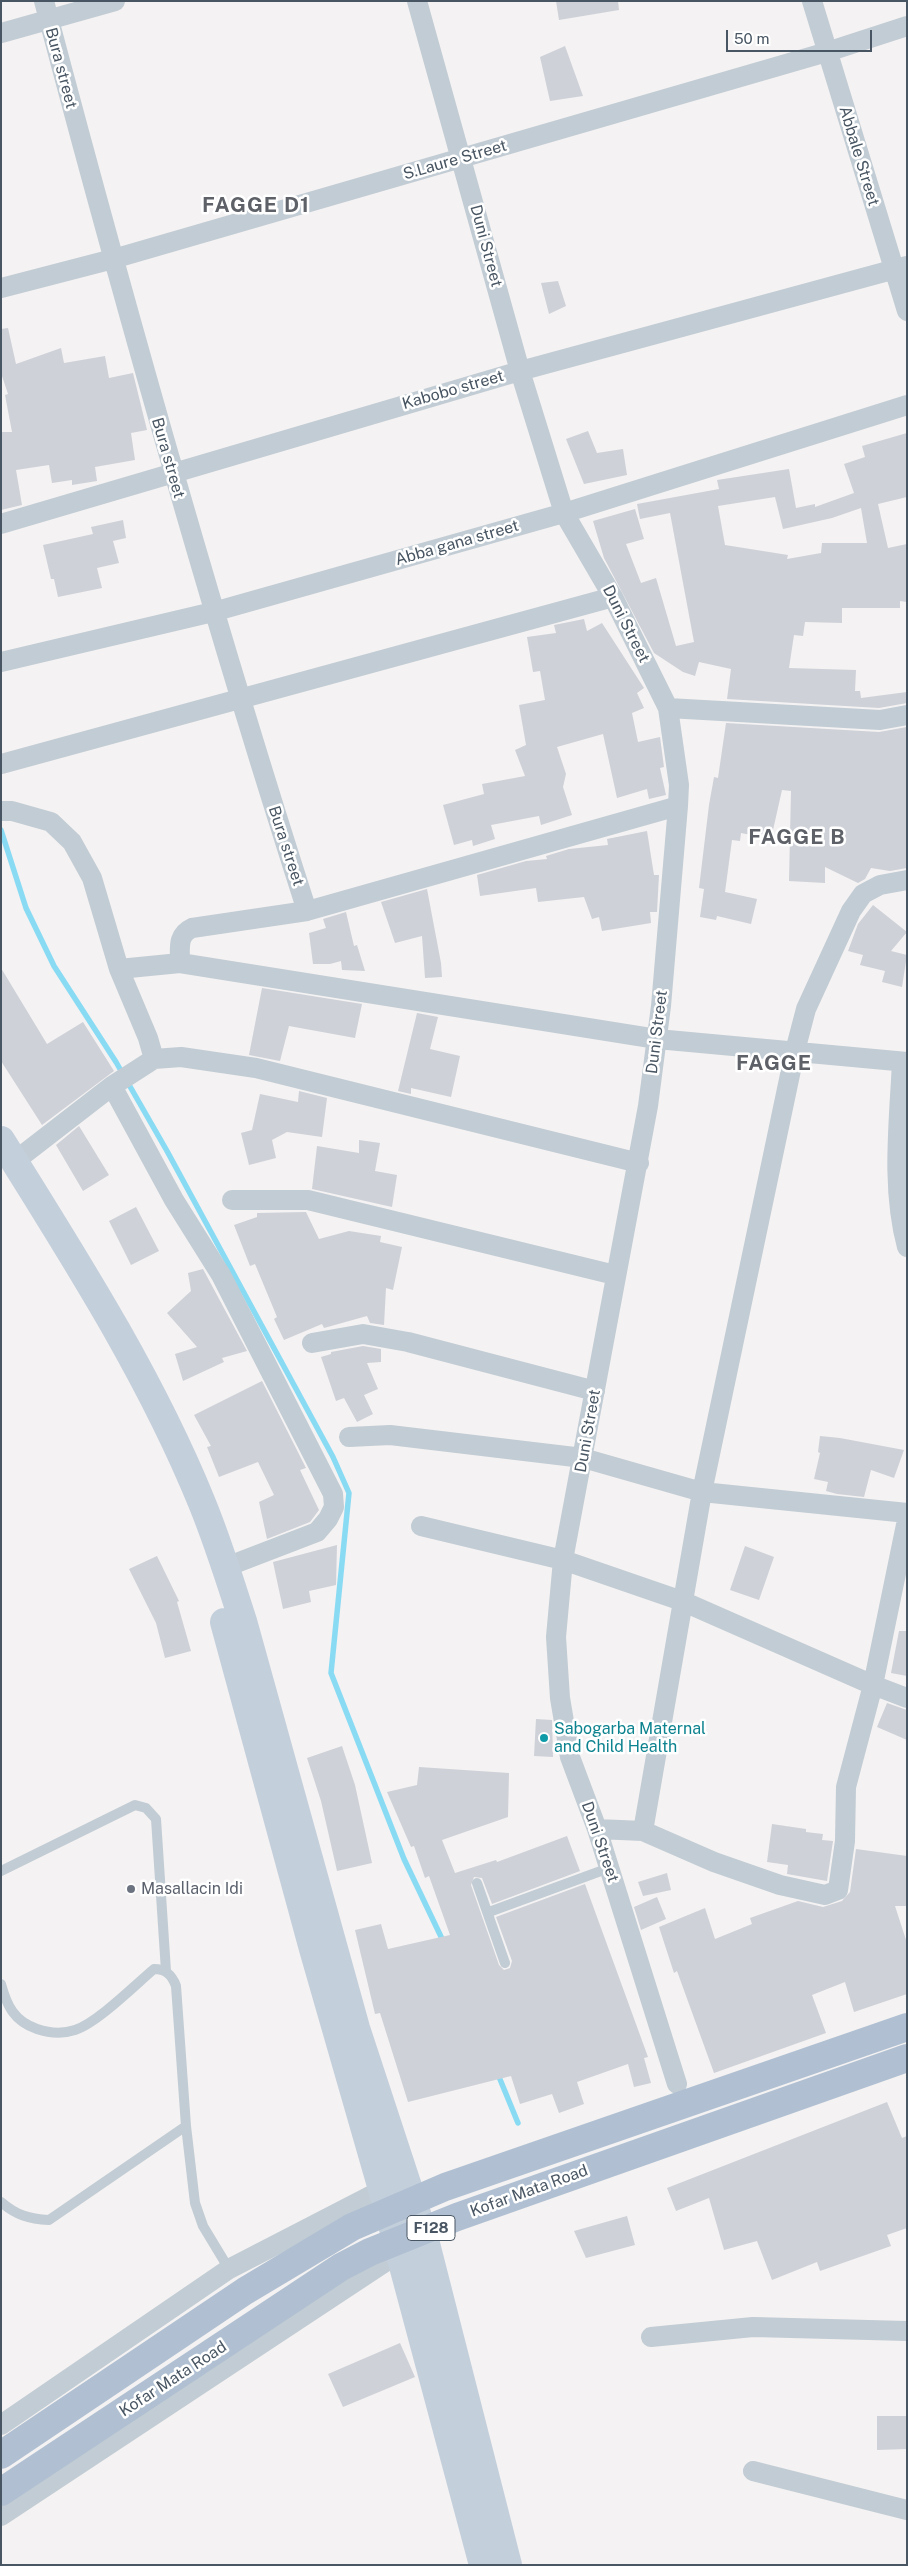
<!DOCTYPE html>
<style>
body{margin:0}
#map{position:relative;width:908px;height:2566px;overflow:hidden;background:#f4f2f2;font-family:"Public Sans",sans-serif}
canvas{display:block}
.frame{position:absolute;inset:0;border:2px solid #485562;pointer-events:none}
.scale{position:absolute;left:726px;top:30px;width:146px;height:22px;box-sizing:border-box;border:2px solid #485562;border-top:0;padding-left:6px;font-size:15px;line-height:18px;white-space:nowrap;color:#485562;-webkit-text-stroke:4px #fff;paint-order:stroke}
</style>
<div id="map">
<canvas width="908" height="2566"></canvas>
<div class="frame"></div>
<div class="scale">50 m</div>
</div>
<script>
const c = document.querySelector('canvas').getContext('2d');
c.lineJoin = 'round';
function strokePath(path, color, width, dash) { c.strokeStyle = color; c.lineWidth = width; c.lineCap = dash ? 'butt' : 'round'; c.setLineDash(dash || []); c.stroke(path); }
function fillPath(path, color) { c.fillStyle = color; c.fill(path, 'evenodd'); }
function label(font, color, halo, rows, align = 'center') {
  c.font = font + ' "Public Sans",sans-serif'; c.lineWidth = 5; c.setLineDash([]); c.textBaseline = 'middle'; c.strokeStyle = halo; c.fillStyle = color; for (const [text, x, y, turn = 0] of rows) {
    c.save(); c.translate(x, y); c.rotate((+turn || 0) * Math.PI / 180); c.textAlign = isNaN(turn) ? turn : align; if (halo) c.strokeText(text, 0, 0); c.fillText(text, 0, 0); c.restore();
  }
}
const stream = new Path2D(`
 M1 830 26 908 54 966 116 1062 167 1151 333 1457 349 1493 331 1673 404 1859 444 1943
 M497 2072 518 2123`);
const building = new Path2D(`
 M556 1H618L619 10 559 20Z
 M565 46 583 96 550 101 540 57Z
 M558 281 566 306 549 314 541 283Z
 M8 328 16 364 61 348 64 363 105 356 109 378 133 373 147 430 131 433 135 460 95 467 97 481 72 485V480L52 483 49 465 16 470 22 505 1 510V432H12L5 395 8 394 1 373V329Z
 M588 431 597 453 623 449 627 475 584 484 566 439Z
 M907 433V497L878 504 888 548 907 544V602L900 601V608H842V623L805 622 803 636 794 635 789 668 856 670 855 691H860L861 698 907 692V703L879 708 727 699 731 669 699 662 695 676 683 672 654 653 604 558 593 521 635 509 644 539 626 544 641 583 656 578 676 646 694 642 670 513 640 519 637 504 719 489 717 480 789 469 796 508 815 504V507L854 493 844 464 865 457 862 446ZM775 497 783 529 832 518 861 508 867 543H822L821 553 787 559 788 555 725 545 718 506Z
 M123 520 126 538 113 541 119 563 97 568 102 588 58 597 54 579H51L43 545 93 534 91 527Z
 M584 619 587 631 602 623 644 688 637 693 644 708 632 713 638 742 660 737 664 767 660 768 666 795 649 799 647 789 617 798 603 734 557 747 566 774 563 787 572 815 541 825 539 816 491 825 495 839 473 846 472 840 454 845 443 805 484 794 482 784 525 776 515 750 526 745 519 705 545 700 540 671 533 672 527 637 556 633 554 625Z
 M726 723 879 732 907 727V868L890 871 871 868 865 879 858 883 825 867V883L789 881 791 791 782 790 771 839 741 833 740 841 732 840 725 892 757 899 751 924 717 916 716 920 700 917 704 889 699 888 709 805 714 777 718 778Z
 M647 831 654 875H659L657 912H650L651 923 602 931 599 917 592 919 584 897 538 902 536 888 480 896 477 875 526 861 547 859 546 856 569 849 608 845 607 839Z
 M427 889 441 963 442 977 425 978 422 936 395 943 381 902Z
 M873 905 907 932 891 951 907 955 902 987 882 982 885 971 860 965 863 955 848 951 858 924Z
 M346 912 354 946 357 945 365 971 342 970 341 961 330 964H313L309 933 326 928 323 919Z
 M1 968 47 1044 83 1022 114 1071 42 1125 1 1061Z
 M262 988 362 1004 355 1038 289 1026 280 1061 249 1055Z
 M417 1013 438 1017 430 1049 460 1056 451 1097 411 1088V1094L398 1091Z
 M299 1091 327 1098 322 1137 287 1132 272 1140 276 1158 249 1165 241 1133 252 1130 260 1094 298 1102Z
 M79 1126 109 1175 83 1191 56 1145Z
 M359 1140 380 1143 375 1171 397 1175 392 1207 312 1189 317 1146 359 1153Z
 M136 1207 159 1251 131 1265 109 1221Z
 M306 1212 319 1239 349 1231 381 1236 380 1242 402 1247 393 1290 386 1288 384 1325 370 1323 367 1316 324 1328 322 1324 284 1340 274 1319 277 1317 255 1264 250 1266 234 1225 257 1217V1213Z
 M203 1269 247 1351 222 1358 224 1362 183 1381 175 1354 197 1347 167 1313 191 1291 188 1273Z
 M363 1346 381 1349V1362L367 1363 378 1389 364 1395 373 1414 357 1422 344 1398 336 1401 321 1357 331 1354V1352Z
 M262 1381 306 1468 300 1470 319 1510 310 1522 267 1539 259 1502 274 1495 258 1462 219 1477 207 1447 211 1446 194 1415Z
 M820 1436 840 1438 904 1450 894 1478 871 1470 864 1497 837 1494 826 1491 828 1482 814 1479 820 1453 818 1452Z
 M337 1545 336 1585 309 1591 311 1602 283 1609 273 1562Z
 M745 1546 774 1557 759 1600 730 1590Z
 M157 1556 179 1601 177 1602 191 1651 165 1658 156 1623 129 1569Z
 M899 1631H907V1676L891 1673Z
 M887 1703 907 1710V1740L877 1727Z
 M536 1719 552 1720 553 1757 534 1756Z
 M342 1746 355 1785 372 1863 337 1871 321 1801 307 1758Z
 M419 1767 509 1773 508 1817 442 1840 455 1873 496 1860 497 1862 567 1836 580 1871 492 1904 482 1878 474 1877 471 1885 499 1965 504 1970 510 1968 512 1961 496 1917 585 1884 648 2057 644 2058 651 2083 634 2087 628 2064 577 2082 584 2104 559 2113 552 2094 520 2104 511 2076 408 2102 380 2013 375 2014 355 1930 381 1924 388 1949 450 1935 429 1876 425 1878 414 1846 411 1847 387 1792 417 1785Z
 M772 1824 806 1829V1832L823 1834 822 1840 833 1841 827 1881 787 1874 788 1865 767 1862Z
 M856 1849 907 1856 906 1906H895L907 1943V1994L854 2012 845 1982 812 1995 826 2033 714 2073 677 1971 674 1973 659 1927 705 1908 715 1939 752 1924 750 1918 798 1901 823 1907 842 1901 850 1892Z
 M667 1873 671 1890 643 1896 638 1882Z
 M657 1897 666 1919 641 1930 634 1907Z
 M887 2102 902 2138 907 2136V2228L887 2235 891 2246 820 2271 817 2262 772 2280 757 2241 724 2250 709 2198 676 2211 667 2188Z
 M627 2216 635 2245 586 2258 574 2231Z
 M400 2343 415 2377 343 2407 328 2374Z
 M877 2416H907V2449L877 2450Z`);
const service = new Path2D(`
 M1 1871 135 1805 146 1808 156 1819 166 1971
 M477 1883 505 1963
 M489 1912 609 1868
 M1 1984C7 2006 14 2021 37 2029 49 2033 63 2034 75 2030 97 2023 135 1985 154 1969 166 1969 172 1975 176 1986L186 2126 195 2203 203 2226 229 2269
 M1 2202C16 2215 29 2219 49 2220L186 2126`);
const minor = new Path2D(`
 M44 1C125 307 210 610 307 911
 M417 1 520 371 564 513 613 597 668 708 679 785 678 806 661 1006 648 1106 563 1560 556 1637 560 1698 570 1757 597 1829 677 2084
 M812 1 907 311
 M1 33 115 1
 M1 288 113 259 827 52 907 26
 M1 524 520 371 907 266
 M1 662 213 612 564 513 907 405
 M668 708 880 720 907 715
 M1 764 613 597
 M1 811H12L51 822 72 842 92 878 119 969 148 1038 154 1059
 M180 963C180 948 177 935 192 928L307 911 678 806
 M119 969 180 963 657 1039 907 1062
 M902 1062C899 1123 891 1188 907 1247
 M112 1086 174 1200 221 1275 333 1494 334 1507 328 1519 317 1532 226 1567
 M15 1161 112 1086 154 1059 181 1057 256 1068 639 1163
 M232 1200H308L615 1275
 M312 1343 363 1334 408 1342 595 1391
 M349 1437 390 1435 583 1458 702 1492 907 1513
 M421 1526 563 1560 682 1601 873 1685 907 1698
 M597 1829 643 1831 714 1862 780 1885 825 1895 838 1890 845 1841 846 1787 873 1685 907 1520
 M643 1831 702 1492 795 1051 806 1009 851 911 863 894 880 885 907 880
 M651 2337 753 2327 907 2331
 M1 2425 229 2269 382 2190 395 2185
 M753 2471 907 2510
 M1 2516 399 2253 412 2248`);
const secondary = new Path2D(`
 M1 1140C74 1257 150 1375 202 1503 218 1542 230 1581 243 1621L356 2028 423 2232 508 2565
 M224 1622 313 1949 388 2210 483 2565`);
const primaryBridge = new Path2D(`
 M1 2455 245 2291 352 2227 445 2187 907 2027
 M1 2492 341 2267 370 2252 457 2217 907 2058`);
const markers = [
 [544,1738,5,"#0f9aa8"],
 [131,1889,5,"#6b7280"]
];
const shields = [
 [431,2228,48]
];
const shieldNames = [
 ["F128",431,2228]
];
const streetNames = [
 ["Bura street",61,68,75],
 ["Abbale Street",859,156,73],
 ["S.Laure Street",455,160,-16],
 ["Duni Street",486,246,75],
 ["Kabobo street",453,390,-16],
 ["Bura street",168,458,74],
 ["Abba gana street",457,543,-16],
 ["Duni Street",626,624,63],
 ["Bura street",286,846,72],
 ["Duni Street",657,1032,-83],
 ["Duni Street",588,1431,-80],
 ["Duni Street",600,1842,71],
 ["Kofar Mata Road",529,2191,-20],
 ["Kofar Mata Road",173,2379,-33]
];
const cultureNames = [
 ["Sabogarba Maternal",554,1729],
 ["and Child Health",554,1747]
];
const worshipNames = [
 ["Masallacin Idi",141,1889]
];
const districtNames = [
 ["FAGGE D1",256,206],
 ["FAGGE B",797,838],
 ["FAGGE",774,1064]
];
strokePath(stream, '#89dbf4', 5.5);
fillPath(building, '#ced1d8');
strokePath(service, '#c2ccd4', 10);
strokePath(minor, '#c2ccd4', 20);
strokePath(secondary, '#c4cfdc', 28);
strokePath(primaryBridge, '#b0c0d2', 28);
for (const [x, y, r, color] of markers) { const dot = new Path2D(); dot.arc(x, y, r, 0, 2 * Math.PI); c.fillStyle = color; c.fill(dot); strokePath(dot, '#fff', 2); }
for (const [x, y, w] of shields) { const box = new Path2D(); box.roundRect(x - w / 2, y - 12.5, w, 25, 4); c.fillStyle = '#fff'; c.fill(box); strokePath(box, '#485562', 1); }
label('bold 15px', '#485562', null, shieldNames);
label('16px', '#485562', '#fff', streetNames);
label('16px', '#0d838f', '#fff', cultureNames, 'left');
label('16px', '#5b616d', '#fff', worshipNames, 'left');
c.letterSpacing = '1px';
label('bold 21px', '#5e6268', '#fff', districtNames);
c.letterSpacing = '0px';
</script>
